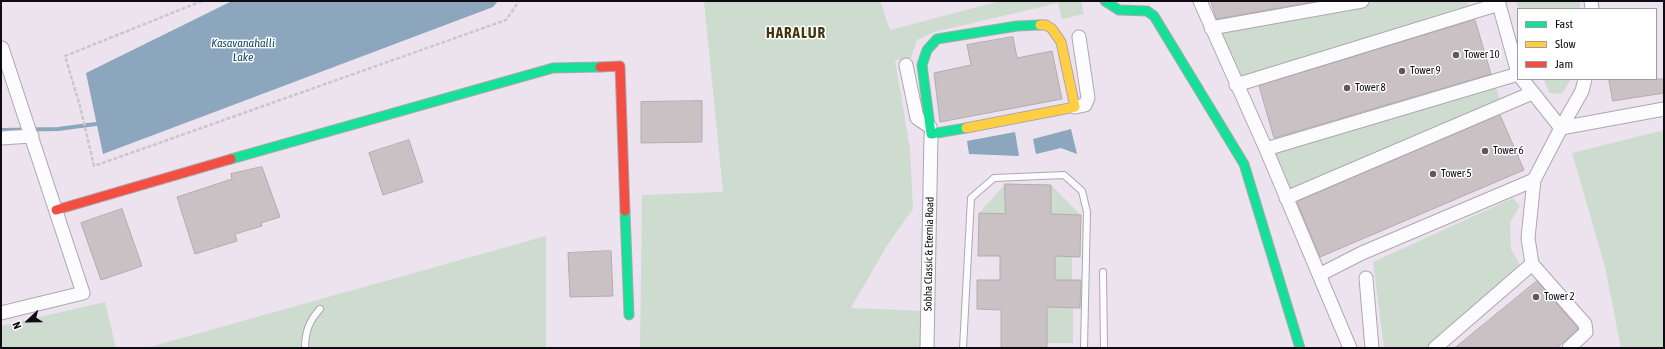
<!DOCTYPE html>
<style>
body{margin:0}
#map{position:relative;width:1665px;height:349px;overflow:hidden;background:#ece3ef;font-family:"Asap Condensed",sans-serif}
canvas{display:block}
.frame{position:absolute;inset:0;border:2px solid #100b13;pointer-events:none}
.legend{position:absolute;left:1517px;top:8px;width:140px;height:72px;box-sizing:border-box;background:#fff;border:1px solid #9f9da1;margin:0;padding:5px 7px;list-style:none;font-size:12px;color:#100b13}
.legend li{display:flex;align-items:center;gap:8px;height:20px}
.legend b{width:20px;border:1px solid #9f9da1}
.north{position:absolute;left:8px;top:301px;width:40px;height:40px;-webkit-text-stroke:3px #fff;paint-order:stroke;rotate:248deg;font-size:11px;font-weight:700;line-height:16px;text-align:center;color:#100b13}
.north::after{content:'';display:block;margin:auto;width:14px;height:18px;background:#100b13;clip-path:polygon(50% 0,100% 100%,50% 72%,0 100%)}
</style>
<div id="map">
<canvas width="1665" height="349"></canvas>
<div class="frame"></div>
<ul class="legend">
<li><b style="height:5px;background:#16e098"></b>Fast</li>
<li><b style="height:5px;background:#ffcf43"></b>Slow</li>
<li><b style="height:5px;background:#f24e42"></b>Jam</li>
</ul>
<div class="north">N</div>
</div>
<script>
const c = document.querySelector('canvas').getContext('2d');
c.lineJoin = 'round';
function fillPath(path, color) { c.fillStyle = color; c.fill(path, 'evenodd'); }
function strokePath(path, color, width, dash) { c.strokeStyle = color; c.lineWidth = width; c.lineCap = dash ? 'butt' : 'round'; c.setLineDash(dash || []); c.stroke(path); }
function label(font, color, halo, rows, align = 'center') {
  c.font = font + ' "Asap Condensed",sans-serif'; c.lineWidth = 3; c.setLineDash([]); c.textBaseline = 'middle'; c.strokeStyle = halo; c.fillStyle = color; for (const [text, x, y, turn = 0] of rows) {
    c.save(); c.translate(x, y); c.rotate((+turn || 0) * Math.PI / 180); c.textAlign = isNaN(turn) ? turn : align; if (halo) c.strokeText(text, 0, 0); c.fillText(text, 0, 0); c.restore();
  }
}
const green = new Path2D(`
 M704 1H880L890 30 1000 1H1081L1084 14 1062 19 1058 3 934 32 917 40 911 58 895 60 910 149 913 209 888 244 851 308 923 311 921 348H640L642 195 723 192Z
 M1379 1H1467L1471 9 1239 82 1217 32Z
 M1516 1H1580V9H1519Z
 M1544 79H1571L1562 94 1549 93Z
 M1495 83 1501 104 1289 195 1270 150Z
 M1664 130V348H1621L1605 267 1572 153Z
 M1005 184V214L979 213Z
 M1051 185 1081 215 1051 214Z
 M1513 198 1520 206 1510 223 1511 249 1520 265 1427 348H1384L1373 262Z
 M546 236V348H146Z
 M1055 256H1072V280H1055Z
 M105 302 116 348H1V326Z
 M1047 307 1073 308V343H1047Z`);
const water = new Path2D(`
 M232 1H498L493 7 103 154 86 73Z
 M1071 129 1077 154 1061 148 1036 154 1033 139Z
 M1015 132 1019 156 969 154 967 141Z`);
const stream = new Path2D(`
 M1 130 58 129 96 124`);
const building = new Path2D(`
 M1211 1H1313V2L1217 19Z
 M1475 20 1491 74 1274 138 1259 86Z
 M1013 37 1017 58 1052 51 1062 99 940 122 934 73 971 65 967 45Z
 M1609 79H1664V93L1613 101Z
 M702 101V142L641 143V102Z
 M1500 115 1524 170 1320 257 1297 202Z
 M409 140 423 182 383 195 369 153Z
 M262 167 280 217 261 223 262 226 235 234 237 241 195 254 177 197 232 179 231 174Z
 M1005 184 1051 185V214L1081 215 1080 257 1055 256V280H1081L1080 308 1047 307V348H1001V310L977 309V280H1000V256H978L979 213 1005 214Z
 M122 209 142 266 101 280 81 223Z
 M611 251 613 296 570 297 568 253Z
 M1537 281 1577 327 1578 329 1557 348H1455Z`);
const path = new Path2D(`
 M202 1 65 56 80 106 94 166 506 20 519 1`);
const lane = new Path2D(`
 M1103 272 1104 348
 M305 348C305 332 309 321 320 309
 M963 348 971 198 994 178 1064 175 1082 191 1087 212 1084 348`);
const street = new Path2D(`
 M1200 1 1266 149 1350 348
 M1498 1 1518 73
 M1591 1 1592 9
 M1211 28 1362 1
 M906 65 917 118 930 127
 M1522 79 1561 128
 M1236 85 1499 4
 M1075 107 1085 105 1088 98 1079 37
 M1561 128 1664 109
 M1 138 32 136
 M1266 149 1518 74
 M1286 198 1532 93
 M1319 275 1362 253 1534 180
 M1366 278 1372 348
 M1 313 83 293 2 48
 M927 348 931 134
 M1435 348 1532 264
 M1569 348 1586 332 1585 324 1532 264 1528 238 1534 180 1561 128 1582 91 1585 79`);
const fast = new Path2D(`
 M1105 1 1119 10 1147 11 1154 16 1244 164 1300 348
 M966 128 931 134 922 65 927 50 937 39 1017 26 1040 25
 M231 159 553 68 600 67
 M625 211 629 315`);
const slow = new Path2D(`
 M966 128 1075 107 1061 42 1052 29 1046 25H1040`);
const jam = new Path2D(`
 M600 67 620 66 625 211
 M56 210 231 159`);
const markers = [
 [1456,55,4,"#5d5760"],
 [1402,71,4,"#5d5760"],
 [1347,88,4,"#5d5760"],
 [1485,151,4,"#5d5760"],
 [1433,174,4,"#5d5760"],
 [1536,297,4,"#5d5760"]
];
const poiNames = [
 ["Tower 10",1464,55],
 ["Tower 9",1410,71],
 ["Tower 8",1355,88],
 ["Tower 6",1493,151],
 ["Tower 5",1441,174],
 ["Tower 2",1544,297]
];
const streetNames = [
 ["Sobha Classic & Eternia Road",929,254,-89]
];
const waterNames = [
 ["Kasavanahalli",243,43],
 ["Lake",243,57]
];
const districtNames = [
 ["HARALUR",796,33]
];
fillPath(green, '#cedccf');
fillPath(water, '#8ba6bd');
strokePath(stream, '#8ba6bd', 4);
fillPath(building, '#cac1c4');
strokePath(building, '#b4abae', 1);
strokePath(lane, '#aea7b0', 8);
strokePath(street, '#aea7b0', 15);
strokePath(fast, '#aea7b0', 11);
strokePath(slow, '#aea7b0', 11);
strokePath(jam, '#aea7b0', 11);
strokePath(path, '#cac6cb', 2.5, [4, 2]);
strokePath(lane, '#fcfbfd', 6);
strokePath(street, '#fcfbfd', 13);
strokePath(fast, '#16e098', 9);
strokePath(slow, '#ffcf43', 9);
strokePath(jam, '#f24e42', 9);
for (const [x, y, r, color] of markers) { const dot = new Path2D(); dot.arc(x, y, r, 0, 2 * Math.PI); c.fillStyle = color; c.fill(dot); strokePath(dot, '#fff', 1.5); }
label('11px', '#100b13', '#fff', poiNames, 'left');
label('11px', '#100b13', '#fff', streetNames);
label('italic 12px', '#144966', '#fff', waterNames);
c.letterSpacing = '1px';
label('bold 15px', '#43360c', '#fff', districtNames);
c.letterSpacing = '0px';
</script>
